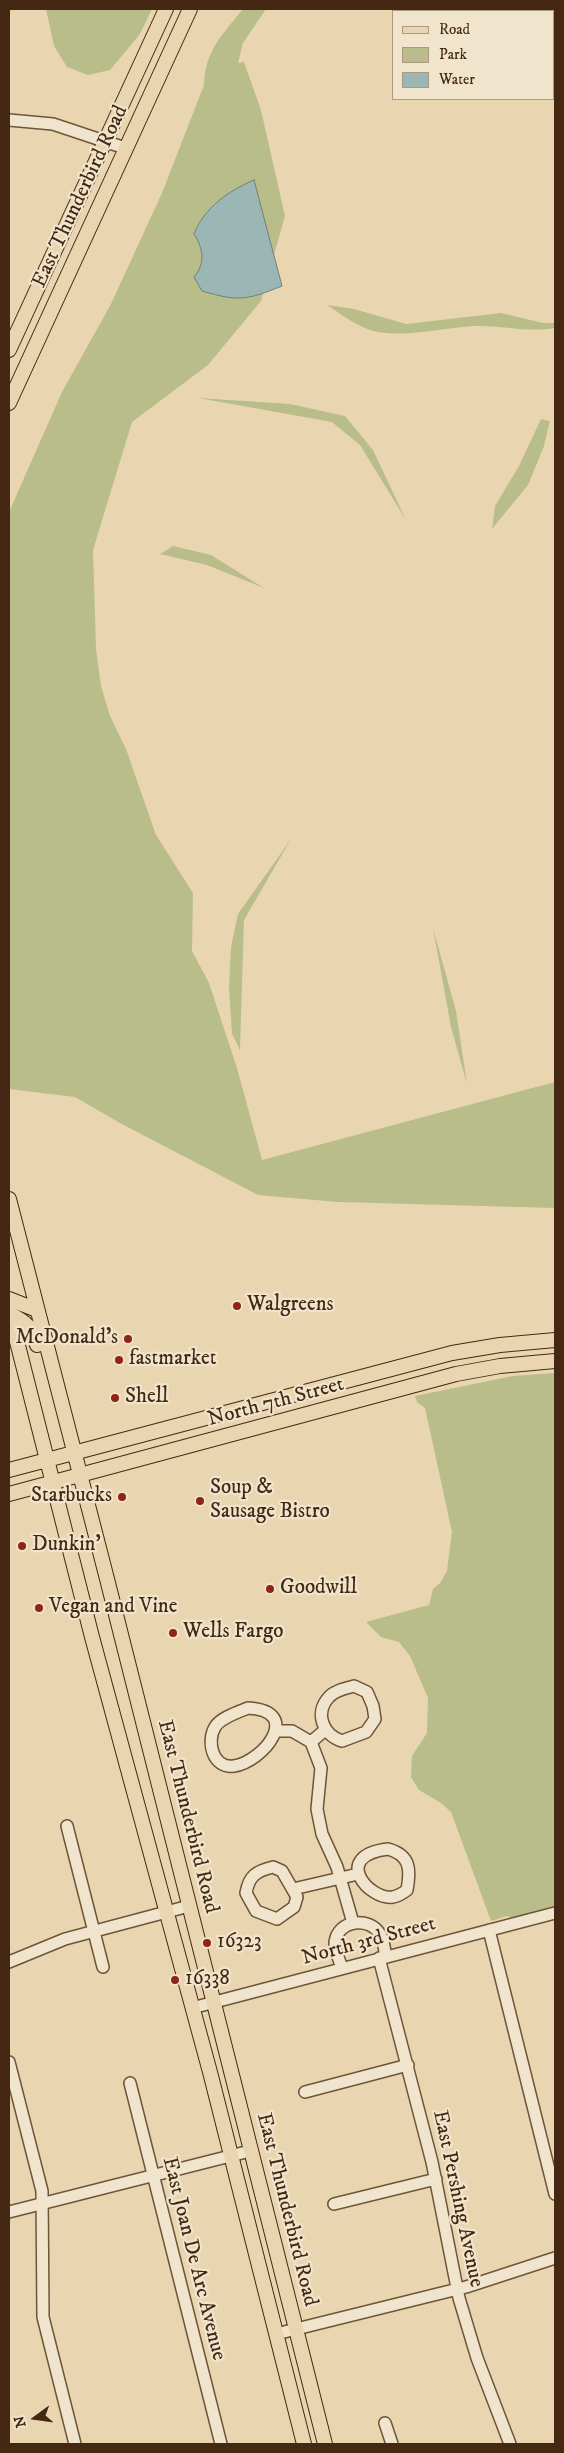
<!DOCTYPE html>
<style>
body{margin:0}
#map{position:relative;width:564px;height:2453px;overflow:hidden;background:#e9d6b0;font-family:"IM FELL DW Pica",serif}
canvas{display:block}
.frame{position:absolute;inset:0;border:10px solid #452814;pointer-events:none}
.legend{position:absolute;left:392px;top:10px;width:162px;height:90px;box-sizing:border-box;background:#f1e4cc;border:1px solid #ac9982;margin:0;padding:6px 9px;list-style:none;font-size:15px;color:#452814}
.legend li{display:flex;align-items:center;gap:10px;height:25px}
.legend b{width:25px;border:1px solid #ac9982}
.north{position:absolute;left:10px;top:2393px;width:50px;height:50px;-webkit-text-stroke:4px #f1e4cc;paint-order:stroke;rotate:256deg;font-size:14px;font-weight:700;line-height:20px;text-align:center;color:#452814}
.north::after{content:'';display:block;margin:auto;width:18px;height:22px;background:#452814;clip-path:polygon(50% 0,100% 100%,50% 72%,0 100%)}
</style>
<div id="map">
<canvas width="564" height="2453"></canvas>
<div class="frame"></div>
<ul class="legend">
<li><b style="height:6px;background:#e9d6b0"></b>Road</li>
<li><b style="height:14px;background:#b8bd8a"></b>Park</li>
<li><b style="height:14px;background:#9ab7b5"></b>Water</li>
</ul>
<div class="north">N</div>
</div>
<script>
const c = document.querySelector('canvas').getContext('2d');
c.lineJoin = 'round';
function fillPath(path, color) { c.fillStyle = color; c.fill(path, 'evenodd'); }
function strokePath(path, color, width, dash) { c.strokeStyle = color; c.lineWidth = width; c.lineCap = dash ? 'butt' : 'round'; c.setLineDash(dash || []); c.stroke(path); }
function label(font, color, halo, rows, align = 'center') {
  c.font = font + ' "IM FELL DW Pica",serif'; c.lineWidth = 4.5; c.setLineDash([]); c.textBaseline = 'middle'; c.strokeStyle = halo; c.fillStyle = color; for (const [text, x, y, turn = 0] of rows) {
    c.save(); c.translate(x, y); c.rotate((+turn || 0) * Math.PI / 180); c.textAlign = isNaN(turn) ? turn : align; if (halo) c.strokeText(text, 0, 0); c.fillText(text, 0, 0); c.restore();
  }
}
const green = new Path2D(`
 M46 9H152L140 34 110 70 88 75 67 67 54 46Z
 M243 9H266L243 43 238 63 244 62 261 110 285 216 261 301 208 365 132 422 93 550 96 649 101 686 110 716 126 749 156 835 193 893 192 951 209 983 237 1068 262 1160 555 1082V1208L338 1202 258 1195 120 1123 75 1097 9 1089V512L62 392 111 304 162 193 204 85C205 50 223 34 243 9Z
 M327 305 354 309 406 324 501 313 543 323H555V328C528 333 501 325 474 326 443 328 409 337 378 332 360 329 341 314 327 305Z
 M198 398 290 404 345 416 373 450 406 520 360 445 332 422Z
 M541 419 550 421 544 446 528 485 492 529 495 506 519 466Z
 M173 546 211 555 264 588 207 565 160 554Z
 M291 839 244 920 240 1050 232 1034 229 988 231 947 238 914Z
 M433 928 456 1011 467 1084 451 1027Z
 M555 1373V1907L512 1918 507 1916 491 1921 451 1812 441 1803 419 1790 411 1777 412 1756 427 1733 428 1698 410 1656 399 1642 381 1637 366 1622 429 1605 433 1589 440 1583 447 1571 452 1532 425 1408 417 1402 415 1396 513 1376Z`);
const water = new Path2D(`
 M254 180 282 286C247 300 239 302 202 291L194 277C206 263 203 248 194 234 204 208 228 191 254 180Z`);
const minor = new Path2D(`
 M9 120 53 124 125 148
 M354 1686 367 1692 373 1706 375 1719 366 1732 342 1741C323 1735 314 1713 329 1697 334 1691 346 1688 354 1686Z
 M248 1708C304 1711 263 1762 234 1766 213 1769 206 1742 215 1727 220 1718 238 1712 248 1708Z
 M276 1731H292L311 1742 325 1730
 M311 1742 321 1768 317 1809 322 1834 337 1867 353 1923
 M67 1826 103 1967
 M388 1849C410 1855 411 1869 407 1890 403 1893 398 1896 393 1897 370 1901 330 1856 388 1849Z
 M273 1867 282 1871 297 1897 294 1907 277 1919 256 1911 246 1893C249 1876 256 1871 273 1867Z
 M293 1889 358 1874
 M489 1930 555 2194
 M379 1958 432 2162 459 2298 477 2358 510 2444
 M9 1962 65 1939 189 1906
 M342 1968C340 1961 334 1950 335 1942 338 1920 369 1916 380 1934 384 1940 384 1949 386 1956
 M192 2008 555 1913
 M9 2062 42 2191 43 2317 75 2444
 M130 2083 221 2444
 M305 2092 408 2065
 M334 2204 436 2179
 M9 2212 250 2151
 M276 2334 466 2287 555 2258
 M385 2423 392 2444`);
const major = new Path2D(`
 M9 350 166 9
 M9 403 190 9
 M9 1199 106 1575 325 2444
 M9 1299 37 1310
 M9 1310 92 1637 210 2072 304 2444
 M10 1314C26 1322 32 1327 37 1345
 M9 1470 452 1353 500 1345 555 1340
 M9 1494 456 1374 500 1366 555 1361`);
const markers = [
 [237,1306,5,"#8f2418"],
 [128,1339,5,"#8f2418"],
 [119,1360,5,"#8f2418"],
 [115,1398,5,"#8f2418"],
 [122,1497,5,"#8f2418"],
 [200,1501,5,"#8f2418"],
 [22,1546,5,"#8f2418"],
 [270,1589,5,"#8f2418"],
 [39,1608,5,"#8f2418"],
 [173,1633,5,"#8f2418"],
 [207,1943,5,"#8f2418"],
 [175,1980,5,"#8f2418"]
];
const streetNames = [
 ["East Thunderbird Road",81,197,-65],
 ["North 7th Street",276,1403,-15],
 ["East Thunderbird Road",187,1817,76],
 ["North 3rd Street",369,1942,-15],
 ["East Pershing Avenue",457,2199,78],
 ["East Thunderbird Road",286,2210,76],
 ["East Joan De Arc Avenue",193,2259,76]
];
const poiNames = [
 ["Walgreens",247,1306],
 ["McDonald's",118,1339,"right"],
 ["fastmarket",129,1360],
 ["Shell",125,1398],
 ["Soup &",210,1489],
 ["Sausage Bistro",210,1513],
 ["Starbucks",112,1497,"right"],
 ["Dunkin'",32,1546],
 ["Goodwill",280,1589],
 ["Vegan and Vine",49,1608],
 ["Wells Fargo",183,1633],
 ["16323",217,1943],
 ["16338",185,1980]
];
fillPath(green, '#b8bd8a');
fillPath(water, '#9ab7b5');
strokePath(water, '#787e75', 1);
strokePath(minor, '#6e543b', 14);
strokePath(major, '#452814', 16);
strokePath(minor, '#f1e4cc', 11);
strokePath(major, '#e9d6b0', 14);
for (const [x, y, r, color] of markers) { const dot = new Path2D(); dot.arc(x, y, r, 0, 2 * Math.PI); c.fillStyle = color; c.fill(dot); strokePath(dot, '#f1e4cc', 2); }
label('21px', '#452814', '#f1e4cc', streetNames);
label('21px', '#452814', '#f1e4cc', poiNames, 'left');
</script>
